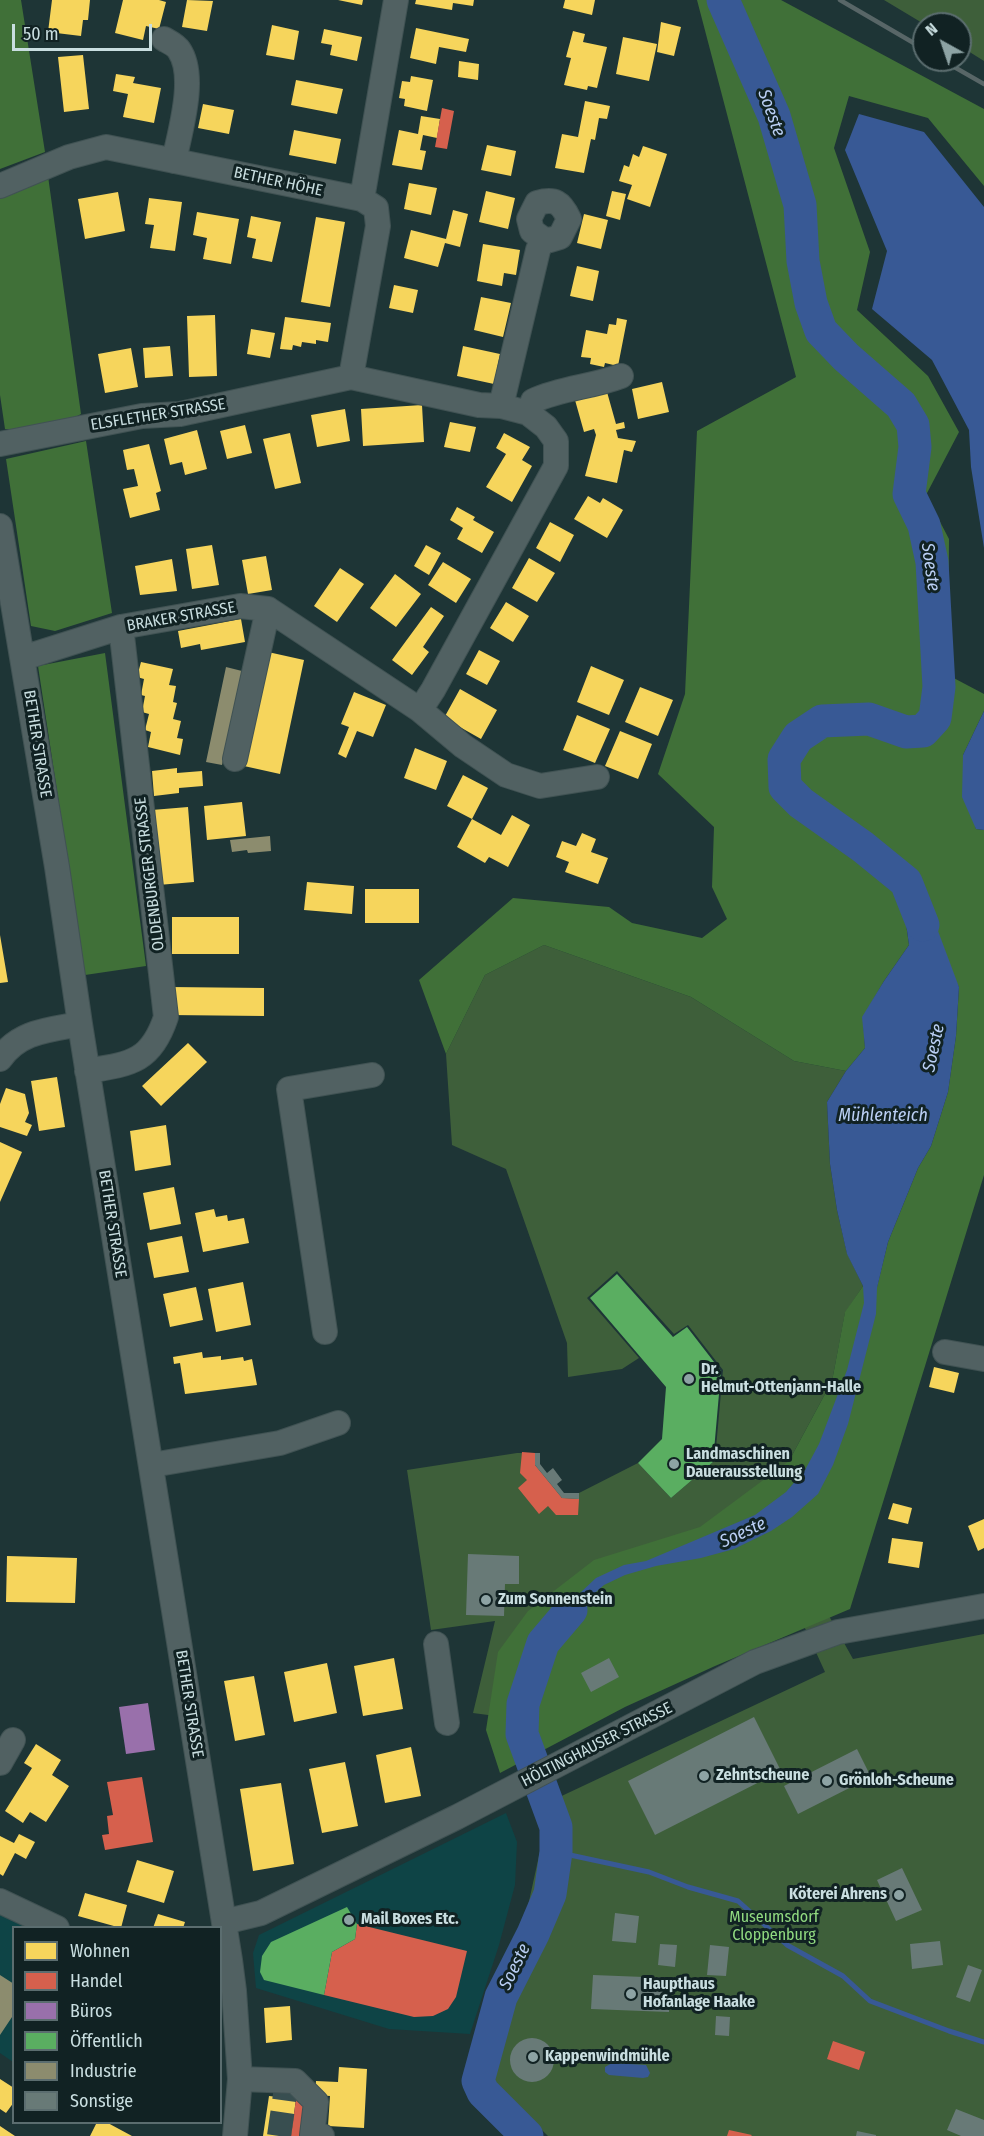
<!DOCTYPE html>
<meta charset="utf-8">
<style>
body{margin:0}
#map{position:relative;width:984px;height:2136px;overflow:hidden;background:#1e3536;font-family:"Fira Sans Condensed",sans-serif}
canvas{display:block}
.legend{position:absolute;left:12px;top:1926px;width:210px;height:198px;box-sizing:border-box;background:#112223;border:2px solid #5b6d6f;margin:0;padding:8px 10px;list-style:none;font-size:18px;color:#c9dee0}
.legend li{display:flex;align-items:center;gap:12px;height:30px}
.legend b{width:30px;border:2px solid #5b6d6f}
.north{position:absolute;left:912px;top:12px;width:60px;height:60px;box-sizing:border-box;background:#112223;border:2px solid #5b6d6f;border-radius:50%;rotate:320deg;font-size:16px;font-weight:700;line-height:24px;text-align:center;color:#c9dee0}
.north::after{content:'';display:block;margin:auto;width:21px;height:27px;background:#8da3a4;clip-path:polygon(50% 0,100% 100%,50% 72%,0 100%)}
.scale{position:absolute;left:12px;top:24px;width:140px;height:27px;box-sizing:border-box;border:3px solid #c9dee0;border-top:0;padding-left:8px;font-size:18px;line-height:21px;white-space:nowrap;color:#c9dee0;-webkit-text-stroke:4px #112223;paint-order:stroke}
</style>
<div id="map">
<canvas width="984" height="2136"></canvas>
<ul class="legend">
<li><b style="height:16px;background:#f6d55c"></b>Wohnen</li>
<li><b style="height:16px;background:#d6604d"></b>Handel</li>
<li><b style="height:16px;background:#9970ab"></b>Büros</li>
<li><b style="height:16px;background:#5aae61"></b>Öffentlich</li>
<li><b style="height:16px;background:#8c8c6e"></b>Industrie</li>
<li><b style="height:16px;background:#687a77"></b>Sonstige</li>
</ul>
<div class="north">N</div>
<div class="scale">50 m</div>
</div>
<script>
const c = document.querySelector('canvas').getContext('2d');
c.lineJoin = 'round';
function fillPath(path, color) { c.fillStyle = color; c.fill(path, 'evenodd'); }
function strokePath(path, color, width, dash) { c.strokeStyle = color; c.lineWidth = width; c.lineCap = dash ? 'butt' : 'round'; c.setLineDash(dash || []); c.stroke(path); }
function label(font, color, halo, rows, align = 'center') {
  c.font = font + ' "Fira Sans Condensed",sans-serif'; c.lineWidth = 6; c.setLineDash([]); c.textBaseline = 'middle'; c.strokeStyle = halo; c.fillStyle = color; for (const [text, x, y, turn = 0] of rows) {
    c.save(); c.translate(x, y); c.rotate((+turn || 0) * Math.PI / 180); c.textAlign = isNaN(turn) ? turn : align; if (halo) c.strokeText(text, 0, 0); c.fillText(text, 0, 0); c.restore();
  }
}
const built = new Path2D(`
 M506 1813 517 1842 515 1885 499 1945 470 2034 389 2029 256 1988 253 1953 259 1935Z
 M0 1912 43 1927 14 1928 13 2062 0 2053Z`);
const green = new Path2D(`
 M884 0H984V61L960 46V24H924Z
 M544 945 691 997 794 1061 846 1071 827 1102 830 1164 837 1210 847 1253 863 1286 845 1313 832 1381 789 1461 829 1616 853 1659 984 1634V2136H548L490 2079 551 1801 825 1672 804 1626 518 1719 473 1713 495 1621 431 1630 407 1470 517 1453H535V1465L562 1498 579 1493 638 1463 671 1498 713 1462 714 1447 716 1448 723 1370 688 1325 674 1334 617 1271 587 1298 639 1358 622 1369 568 1377 567 1343 506 1169 452 1145 446 1054 485 975Z`);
const forest = new Path2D(`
 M0 0H21L45 152 0 169Z
 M697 0H781L984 109V186L928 118 849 96 834 148 870 252 857 310 928 376 959 432 926 495 949 539 948 675 984 694V711L963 755 976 829 984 830V1175L850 1609 715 1666 625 1707 500 1773 486 1730 498 1652 528 1611 594 1560 700 1527 789 1461 832 1381 845 1312 863 1286 877 1287 888 1242 918 1168 931 1146 948 1092 956 1036 959 987 901 888 909 945 884 981 863 1017 865 1048 846 1071 794 1061 691 997 544 945 485 975 446 1054 419 980 513 898 609 907 632 923 702 938 727 919 712 887 714 827 658 774 685 694 697 431 796 377Z
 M48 176 81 414C59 427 30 429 5 429L0 395V194Z
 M86 441 112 613 55 631 31 626 6 459Z
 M105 653 146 966 85 975 38 666Z`);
const water = new Path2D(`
 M859 114 924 132 984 207V548L971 467 969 430 932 360 872 309 887 251 845 150Z
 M984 711V830L976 829 962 797 963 755Z
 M912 881 932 915 959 987 956 1036 948 1092 931 1146 918 1168 888 1242 877 1288 876 1314 848 1424 833 1465 818 1494 792 1517 771 1531 734 1549 701 1558 656 1566 625 1575 604 1585 580 1606 543 1643 554 1625 580 1593 596 1578 624 1565 646 1561 755 1515 786 1492 805 1470 819 1444 847 1370 864 1303 863 1286 847 1254 837 1210 830 1164 827 1102 846 1071 865 1048 862 1017 884 981 909 945 901 887 906 882Z
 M612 2063 646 2065 650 2073 648 2077 643 2078 609 2075 605 2072V2067Z`);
const homes = new Path2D(`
 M52 0H90L88 20H83L81 36 48 32Z
 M123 0H159L166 2 159 29 146 26 143 40 115 33Z
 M187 0 213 1 207 31 182 27Z
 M338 0H363L362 5Z
 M416 0H474L473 6 453 3 452 10 415 4Z
 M565 0H595L592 15 563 8Z
 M661 22 681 27 674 56 657 52Z
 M272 25 299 31 294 60 266 55Z
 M416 28 469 39 466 52 439 47 436 64 410 58Z
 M324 29 362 37 357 61 330 55 332 45 321 43Z
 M573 31 585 34 583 42 607 47 597 88 588 86 587 90 564 85 571 58 566 57Z
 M623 37 657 44 649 81 616 74Z
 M83 55 89 109 64 112 58 57Z
 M459 61 479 64 478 80 458 77Z
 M116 74 135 77 133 83 161 88 154 123 123 117 128 94 113 91Z
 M411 76 433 80 427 111 404 106 405 99 399 98 402 81 410 82Z
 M296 80 343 89 337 114 291 105Z
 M585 101 610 106 607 119 599 118 595 140 591 139 584 173 555 168 562 134 578 137Z
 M203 104 234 110 229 134 198 128Z
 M421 116 440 119 437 138 423 135 420 150 426 151 422 170 392 165 399 130 418 134Z
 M294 130 341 139 336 164 289 155Z
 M487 145 516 151 511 176 481 170Z
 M643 146 667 154 650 207 627 199 632 185 619 181 624 165 629 167 633 154 639 157Z
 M409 183 437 188 431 215 404 209Z
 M486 191 515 198 508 229 479 222Z
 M612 191 626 194 620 220 606 216Z
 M118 192 125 231 85 239 78 199Z
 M149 198 182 202 175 251 150 248 154 225 145 224Z
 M453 210 468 214 460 247 445 243 438 267 404 258 411 230 446 239Z
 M197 212 239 219 231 264 203 259 207 238 193 235Z
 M584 214 608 220 601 249 577 243Z
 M251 216 281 222 272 262 252 258 256 239 247 237Z
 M316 217 345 222 330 307 301 302Z
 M483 244 520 250 516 275 504 273 502 286 477 281Z
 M577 266 599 271 593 301 570 296Z
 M394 285 418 290 413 313 389 308Z
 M481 297 511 303 503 337 474 330Z
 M215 315 217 376 189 377 187 316Z
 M285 317 331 323 328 342 316 340V344L302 342 301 347 293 345 292 350 280 349Z
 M617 318 627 320 618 366 605 363 604 367 590 364 591 358 581 357 586 330 607 334 609 324 616 325Z
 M251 329 275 333 270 358 247 354Z
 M170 346 173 376 145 378 143 348Z
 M463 346 500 354 494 384 457 376Z
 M131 348 138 387 105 393 98 354Z
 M662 382 669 412 638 419 632 389Z
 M607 392 616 424 624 422 625 428 616 430 618 438 636 441 632 452 624 450 617 483 585 476 596 435 594 429 584 432 575 400Z
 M422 405 424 442 363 446 361 409Z
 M345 409 350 441 317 447 311 415Z
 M450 422 476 427 470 452 444 447Z
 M245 425 252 453 227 459 220 431Z
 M197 430 207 469 185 475 182 462 170 465 164 439Z
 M290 433 301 483 275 489 263 439Z
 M504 433 530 447 522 460 532 466 512 502 486 487 506 454 496 448Z
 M149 444 161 491 156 493 160 510 130 518 123 489 138 486 134 469 127 470 123 450Z
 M588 496 600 503 603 498 623 510 607 538 574 519Z
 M457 507 475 517 473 520 494 532 482 553 457 539 463 528 450 520Z
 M550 522 574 535 560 562 536 548Z
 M212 545 219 585 192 589 186 549Z
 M426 545 441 553 429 575 414 566Z
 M266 556 272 590 248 594 242 560Z
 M529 558 555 573 537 602 512 588Z
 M172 559 177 591 140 595 135 566Z
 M443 562 471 579 456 603 428 585Z
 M340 568 364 584 337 622 314 606Z
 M395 574 421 594 396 627 370 608Z
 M506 602 529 616 513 642 490 628Z
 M431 607 444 616 423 647 429 652 412 675 392 660Z
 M241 619 245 642 201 650 200 644 181 648 178 631Z
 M479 650 500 661 487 685 466 674Z
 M268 652 304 660 280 774 244 766Z
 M141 662 173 669 169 685 176 686 173 702 177 703 173 719 181 721 177 738 183 739 180 755 148 747 151 732 145 730 149 714 142 712 145 696 141 695 144 679 137 677Z
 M591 666 624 680 609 715 577 702Z
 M640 687 673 700 658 736 625 722Z
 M460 689 497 710 481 739 444 718Z
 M354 692 386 705 373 737 357 731 346 758 338 754 349 727 341 724Z
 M577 715 610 729 595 763 563 750Z
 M620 731 652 744 638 779 605 766Z
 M415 748 447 761 436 790 404 778Z
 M177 768V773L202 771 203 786 179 788V793L154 796 152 771Z
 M463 775 488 788 472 819 447 806Z
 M242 802 246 836 207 840 204 806Z
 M188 807 194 882 158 885 152 810Z
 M512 815 530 825 508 867 489 857 485 863 457 847 472 819 501 835Z
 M582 833 596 839 591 852 608 858 598 884 565 872 569 862 556 857 562 841 576 846Z
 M307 882 354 886 352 914 304 910Z
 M365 889H419V923H365Z
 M172 917H239V954H172Z
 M0 935 8 982 0 983Z
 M170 987 264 988V1016L169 1015Z
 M188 1043 207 1062 161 1106 142 1086Z
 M57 1077 65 1127 39 1131 31 1081Z
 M6 1088 25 1094 29 1113 25 1122 32 1125 27 1136 0 1127V1104Z
 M166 1125 171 1165 135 1171 130 1131Z
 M0 1142 22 1152 0 1202Z
 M174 1187 181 1224 150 1230 143 1193Z
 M214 1209 216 1217 227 1215 228 1221 244 1218 249 1243 203 1252 195 1213Z
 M182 1236 189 1272 154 1278 147 1243Z
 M243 1282 251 1325 216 1332 208 1289Z
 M196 1287 203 1320 170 1327 163 1294Z
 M202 1352 203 1358 221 1356V1360L243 1357 244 1361 252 1359 257 1385 185 1394 180 1363 174 1364 173 1357Z
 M934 1367 959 1373 954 1393 929 1387Z
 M893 1503 912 1508 908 1524 888 1519Z
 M984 1519V1548L978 1551 968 1526Z
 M892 1538 923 1542 919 1568 888 1563Z
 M7 1556 77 1558 75 1603 6 1602Z
 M394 1658 403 1709 363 1716 354 1666Z
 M327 1663 337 1713 294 1722 284 1672Z
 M254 1676 265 1735 235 1741 224 1681Z
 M36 1744 61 1760 52 1775 69 1786 46 1822 30 1812 23 1823 5 1811 32 1768 24 1763Z
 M411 1747 421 1796 385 1803 376 1755Z
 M345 1762 358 1826 322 1833 309 1769Z
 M281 1783 294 1864 253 1871 240 1789Z
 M19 1834 35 1842 26 1859 15 1853 3 1876 0 1874V1836L14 1843Z
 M137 1860 174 1871 164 1903 127 1892Z
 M85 1893 127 1905 121 1928 78 1916Z
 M158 1914 185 1922 183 1928H153Z
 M290 2006 292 2040 266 2043 264 2008Z
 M339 2067 367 2069 364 2128 328 2126 330 2096 315 2095 316 2081 338 2082Z
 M0 2079 14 2088V2102L6 2113 0 2109Z
 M269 2096 296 2099 291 2136H263Z
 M97 2122H106L132 2136H90Z
 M0 2126 15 2136H0Z`);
const shops = new Path2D(`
 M442 108 454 111 447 149 435 147Z
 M522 1452 535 1453V1465L562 1498 579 1499 578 1515H556L548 1506 539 1514 518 1488 527 1480 520 1473Z
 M142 1777 153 1842 105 1850 102 1835 109 1834 107 1816 113 1815 107 1782Z
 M357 1924 467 1951 456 1997 448 2009 433 2016 414 2017 324 1995 332 1952 355 1939Z
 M833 2041 865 2052 859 2070 827 2059Z
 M296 2099 310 2101 305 2136H291Z
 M729 2130 752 2135 751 2136H727Z`);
const offices = new Path2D(`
 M148 1703 155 1750 126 1754 119 1707Z`);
const public = new Path2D(`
 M617 1274 673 1337 687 1327 721 1371 713 1462 671 1498 638 1463 662 1439 666 1387 590 1298Z
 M347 1907 357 1924 355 1939 332 1952 324 1995 264 1980 260 1972 262 1956 271 1942Z`);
const industry = new Path2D(`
 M226 667 242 671 222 765 206 762Z
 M270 836 271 851 248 853 247 850 232 852 230 840Z
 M0 1975 14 1984V2014L0 2035Z`);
const stream = new Path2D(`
 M556 1852 649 1872 688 1887 738 1901 787 1945 843 1976 870 2001 949 2031 984 2042`);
const river = new Path2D(`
 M723 0 774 116 800 205 803 261 811 303 821 331 846 357 901 405 913 425 915 447 909 494 924 525 932 562 939 687 935 718 923 731 906 732 869 719 822 721 798 737 784 759 785 787 801 803 863 847 906 882 923 925
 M527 2136 483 2092 478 2081 501 1997 533 1934 550 1894 556 1852V1827L522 1734 523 1704 543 1643 571 1610`);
const building = new Path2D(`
 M535 1453H540V1464L547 1473 553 1468 562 1480 557 1484 564 1493H579V1499L562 1498 535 1465Z
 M468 1554 519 1556V1584H505L504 1616 466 1615Z
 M609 1658 619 1677 591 1692 581 1673Z
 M754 1717 781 1771 655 1835 628 1781Z
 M857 1749 871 1777 798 1814 784 1786Z
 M902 1868 922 1910 896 1921 877 1880Z
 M615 1913 639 1916 636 1943 612 1941Z
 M940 1941 943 1965 912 1969 910 1944Z
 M660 1944 677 1945 675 1967 658 1965Z
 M710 1945 729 1947 726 1976 707 1975Z
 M968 1965 982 1970 970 2002 956 1997Z
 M593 1975 670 1978 669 2012 591 2009Z
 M716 2016 730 2017 729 2036 715 2035Z
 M510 2060a22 22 0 1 1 44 0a22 22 0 1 1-44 0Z
 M956 2109 984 2120V2136H961L947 2130Z
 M857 2131 876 2135V2136H856Z`);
const minorTunnel = new Path2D(`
 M279 2136 287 2081`);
const minor = new Path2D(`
 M164 39C169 42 176 45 179 50 197 76 180 131 174 161
 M0 186 69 157 106 147 362 199 396 0
 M501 406 538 250 543 239 550 240 560 237 569 219C561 202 555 198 537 203L529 219 532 231 543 239
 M528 413 533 401C561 388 592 387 621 376
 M0 444 142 416 180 414 351 377 378 226 376 208 362 199
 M0 526 57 867 80 1024 230 1960 234 1991 240 2079 235 2136
 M23 658 121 627 240 606 268 609 420 710 433 690 556 466V441L546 427 528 413 501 406 479 405 351 377
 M420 710 463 746 506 775 540 786 597 777
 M235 759 268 609
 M0 1059C19 1031 49 1030 80 1024
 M87 1071C131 1064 151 1062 166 1017L121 627
 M325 1332 289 1089 372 1075
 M945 1352 984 1359
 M152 1465 280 1443 338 1423
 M436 1644 447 1723
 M0 1763 13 1740
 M0 1901 57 1928
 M224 1922 261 1913 457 1817 755 1662 838 1632 984 1606
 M240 2079 295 2081 316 2102 312 2135 322 2136`);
const rail = new Path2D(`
 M840 0 924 49
 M942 60 984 84`);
const markers = [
 [689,1379,6,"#8da3a4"],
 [674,1464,6,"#8da3a4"],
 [486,1600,6,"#8da3a4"],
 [704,1776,6,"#8da3a4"],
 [827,1781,6,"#8da3a4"],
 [899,1895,6,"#8da3a4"],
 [349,1920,6,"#8da3a4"],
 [631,1994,6,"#8da3a4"],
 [533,2057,6,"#8da3a4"]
];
const streetNames = [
 ["BETHER HÖHE",278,182,12],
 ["ELSFLETHER STRASSE",158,415,-9],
 ["BRAKER STRASSE",181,617,-10],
 ["BETHER STRASSE",37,744,81],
 ["OLDENBURGER STRASSE",150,874,-97],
 ["BETHER STRASSE",112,1224,81],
 ["BETHER STRASSE",189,1704,81],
 ["HÖLTINGHAUSER STRASSE",597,1745,-27]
];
const poiNames = [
 ["Dr.",701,1370],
 ["Helmut-Ottenjann-Halle",701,1388],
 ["Landmaschinen",686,1455],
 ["Dauerausstellung",686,1473],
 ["Zum Sonnenstein",498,1600],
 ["Zehntscheune",716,1776],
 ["Grönloh-Scheune",839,1781],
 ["Köterei Ahrens",887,1895,"right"],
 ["Mail Boxes Etc.",361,1920],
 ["Haupthaus",643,1985],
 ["Hofanlage Haake",643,2003],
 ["Kappenwindmühle",545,2057]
];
const parkNames = [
 ["Museumsdorf",774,1918],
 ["Cloppenburg",774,1936]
];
const waterNames = [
 ["Soeste",771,113,70],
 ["Soeste",930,567,82],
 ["Soeste",934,1048,-78],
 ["Mühlenteich",883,1116],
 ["Soeste",743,1533,-25],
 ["Soeste",515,1967,-64]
];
fillPath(built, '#0e4446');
fillPath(green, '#3e5f3a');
fillPath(forest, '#407038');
fillPath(water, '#385995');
fillPath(homes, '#f6d55c');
fillPath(shops, '#d6604d');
fillPath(offices, '#9970ab');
fillPath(public, '#5aae61');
fillPath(industry, '#8c8c6e');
strokePath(stream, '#385995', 5);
strokePath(river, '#385995', 33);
fillPath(building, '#687a77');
strokePath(minorTunnel, '#384e50', 24, [24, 12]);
strokePath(minor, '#405253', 26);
strokePath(minor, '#516162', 24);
strokePath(rail, '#586667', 4.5);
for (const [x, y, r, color] of markers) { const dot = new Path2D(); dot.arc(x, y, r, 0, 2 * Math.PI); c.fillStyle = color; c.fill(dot); strokePath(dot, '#112223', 2); }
label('16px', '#c9dee0', '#112223', streetNames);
label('bold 16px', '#c9dee0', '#112223', poiNames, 'left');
label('16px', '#91da80', '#112223', parkNames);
label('italic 18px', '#bacff4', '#112223', waterNames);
</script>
